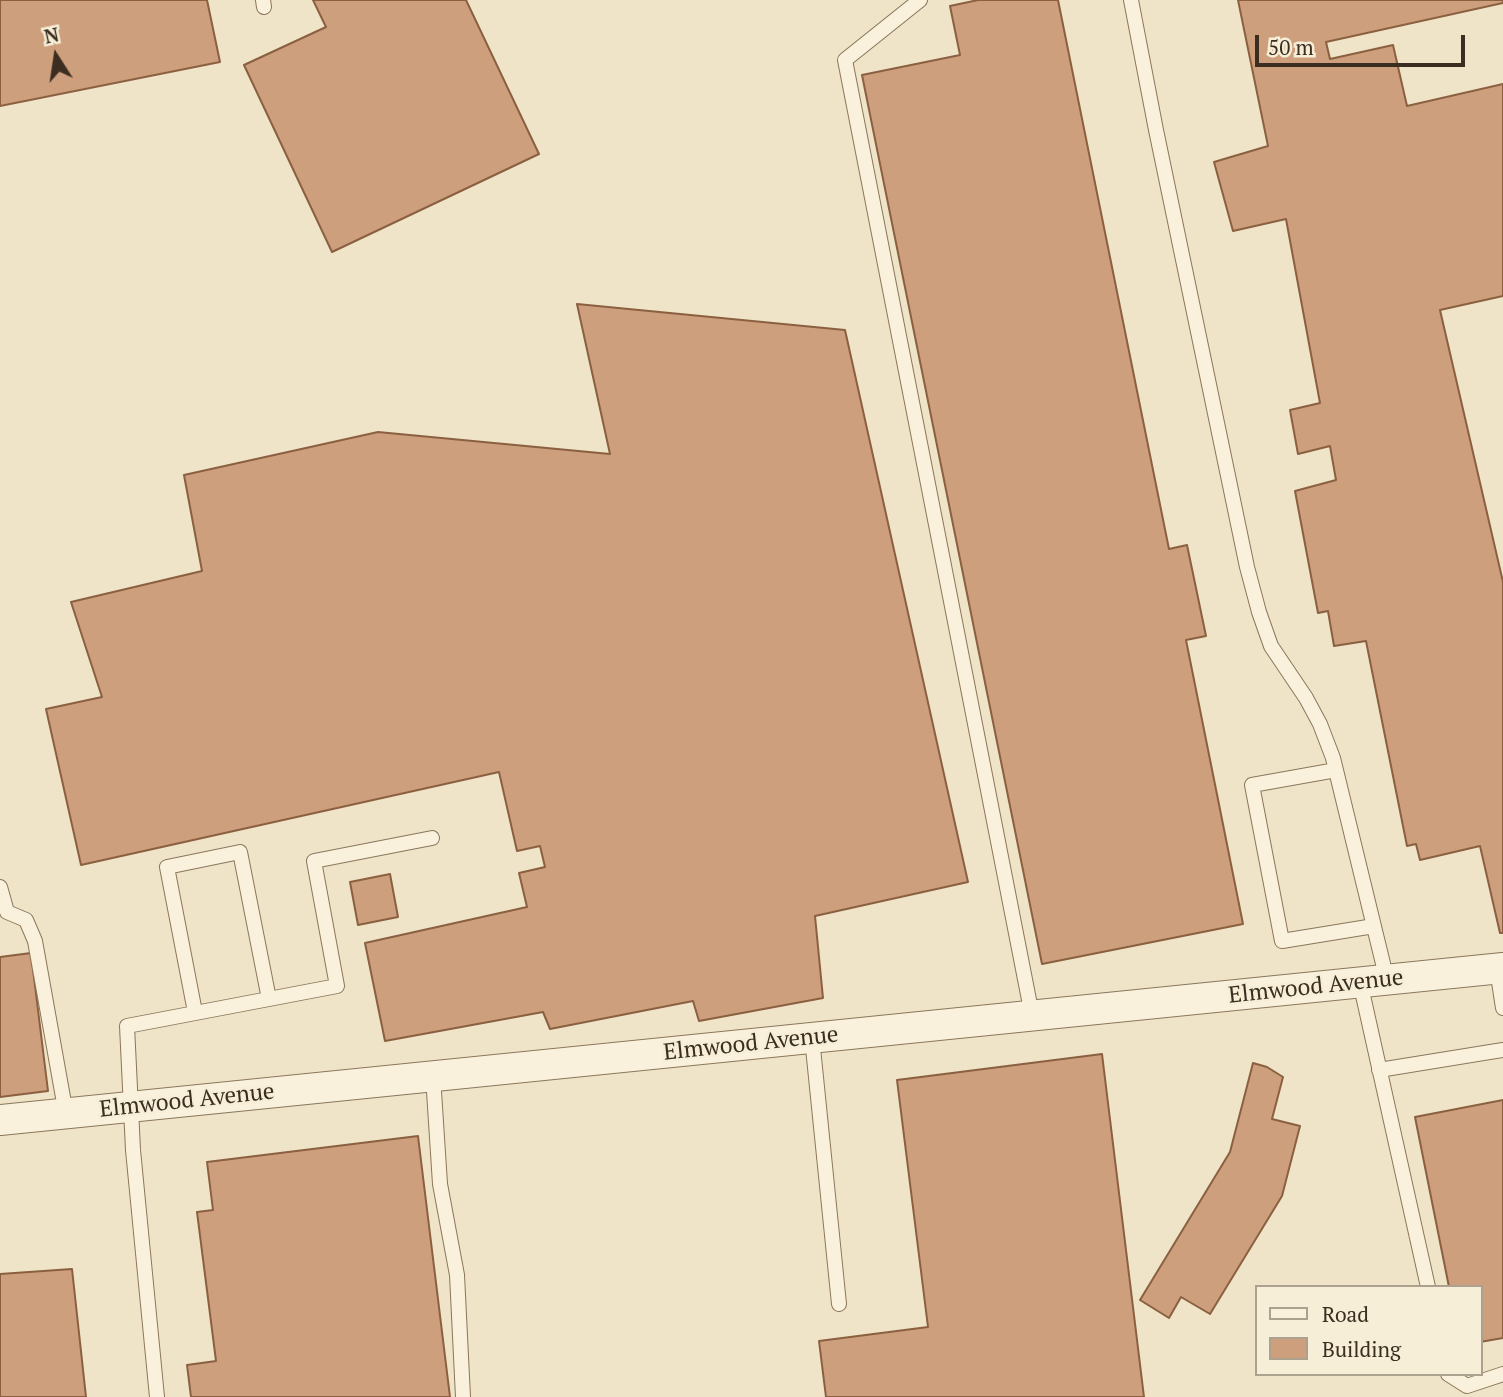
<!DOCTYPE html>
<style>
body{margin:0}
#map{position:relative;width:1503px;height:1397px;overflow:hidden;background:#efe4c7;font-family:"PT Serif",serif}
canvas{display:block}
.legend{position:absolute;left:1255px;top:1285px;width:228px;height:91px;box-sizing:border-box;background:#f6eed7;border:2px solid #aba18e;margin:0;padding:9px 12px;list-style:none;font-size:21px;color:#3b2d20}
.legend li{display:flex;align-items:center;gap:14px;height:35px}
.legend b{width:35px;border:2px solid #aba18e}
.north{position:absolute;left:21px;top:21px;width:70px;height:70px;-webkit-text-stroke:5px #f6eed7;paint-order:stroke;rotate:348deg;font-size:19px;font-weight:700;line-height:28px;text-align:center;color:#3b2d20}
.north::after{content:'';display:block;margin:auto;width:24px;height:32px;background:#3b2d20;clip-path:polygon(50% 0,100% 100%,50% 72%,0 100%)}
.scale{position:absolute;left:1255px;top:35px;width:210px;height:32px;box-sizing:border-box;border:4px solid #3b2d20;border-top:0;padding-left:9px;font-size:21px;line-height:24px;white-space:nowrap;color:#3b2d20;-webkit-text-stroke:5px #f6eed7;paint-order:stroke}
</style>
<div id="map">
<canvas width="1503" height="1397"></canvas>
<ul class="legend">
<li><b style="height:9px;background:#f9f1db"></b>Road</li>
<li><b style="height:19px;background:#cd9f7d"></b>Building</li>
</ul>
<div class="north">N</div>
<div class="scale">50 m</div>
</div>
<script>
const c = document.querySelector('canvas').getContext('2d');
c.lineJoin = 'round';
function fillPath(path, color) { c.fillStyle = color; c.fill(path, 'evenodd'); }
function strokePath(path, color, width, dash) { c.strokeStyle = color; c.lineWidth = width; c.lineCap = dash ? 'butt' : 'round'; c.setLineDash(dash || []); c.stroke(path); }
function label(font, color, halo, rows, align = 'center') {
  c.font = font + ' "PT Serif",serif'; c.lineWidth = 5; c.setLineDash([]); c.textBaseline = 'middle'; c.strokeStyle = halo; c.fillStyle = color; for (const [text, x, y, turn = 0] of rows) {
    c.save(); c.translate(x, y); c.rotate((+turn || 0) * Math.PI / 180); c.textAlign = isNaN(turn) ? turn : align; if (halo) c.strokeText(text, 0, 0); c.fillText(text, 0, 0); c.restore();
  }
}
const building = new Path2D(`
 M0 0H207L220 62 0 106Z
 M313 0H466L539 154 332 252 244 65 326 27Z
 M978 0H1058L1169 549 1187 545 1206 636 1186 640 1243 924 1042 964 862 75 960 55 950 6Z
 M1238 0H1503V3L1326 42 1330 59 1393 45 1407 106 1503 84V296L1440 310 1503 582V933H1500L1480 846 1420 860 1416 844 1407 846 1366 641 1334 646 1328 611 1318 613 1295 491 1336 480 1330 446 1298 454 1290 410 1320 403 1286 219 1233 231 1214 162 1268 146Z
 M577 304 845 330 968 882 815 916 823 998 699 1021 693 1001 550 1029 543 1012 385 1041 365 943 527 907 519 873 545 867 540 846 517 851 499 772 81 865 46 709 102 697 71 602 202 571 184 475 378 432 610 454Z
 M390 874 398 917 358 925 350 882Z
 M31 953 48 1091 0 1097V957Z
 M1102 1054 1144 1397H826L819 1341 928 1327 897 1080Z
 M1253 1063 1267 1067 1283 1077 1272 1119 1300 1126 1282 1196 1210 1314 1181 1297 1169 1318 1140 1300 1230 1152Z
 M1503 1100V1338L1480 1342V1287H1449L1415 1117Z
 M418 1136 450 1397H191L187 1365 216 1361 197 1212 213 1210 207 1162Z
 M72 1269 86 1397H0V1274Z`);
const service = new Path2D(`
 M263 0 264 7
 M920 0 845 60 1032 1015
 M1131 0 1156 130 1247 567 1259 612 1271 646 1306 698 1320 724 1333 758 1387 980
 M1336 770 1252 785 1282 941 1374 926
 M0 887 7 912 26 920 35 941 66 1114
 M1497 969 1503 1008
 M1360 982 1428 1287
 M195 1012 167 867 240 852 269 999
 M812 1038 839 1304
 M1379 1070 1503 1050
 M433 1076 440 1184 457 1275 463 1397
 M1448 1374 1467 1386 1503 1374
 M157 1397 133 1150 127 1026 337 986 314 861 432 838`);
const minor = new Path2D(`
 M0 1120 1503 968`);
const streetNames = [
 ["Elmwood Avenue",1316,987,-6],
 ["Elmwood Avenue",751,1044,-6],
 ["Elmwood Avenue",187,1101,-6]
];
fillPath(building, '#cd9f7d');
strokePath(building, '#8a6041', 2);
strokePath(service, '#8b765c', 16);
strokePath(minor, '#8b765c', 32);
strokePath(service, '#f9f1db', 14);
strokePath(minor, '#f9f1db', 30);
label('23px', '#3b2d20', '#f6eed7', streetNames);
</script>
